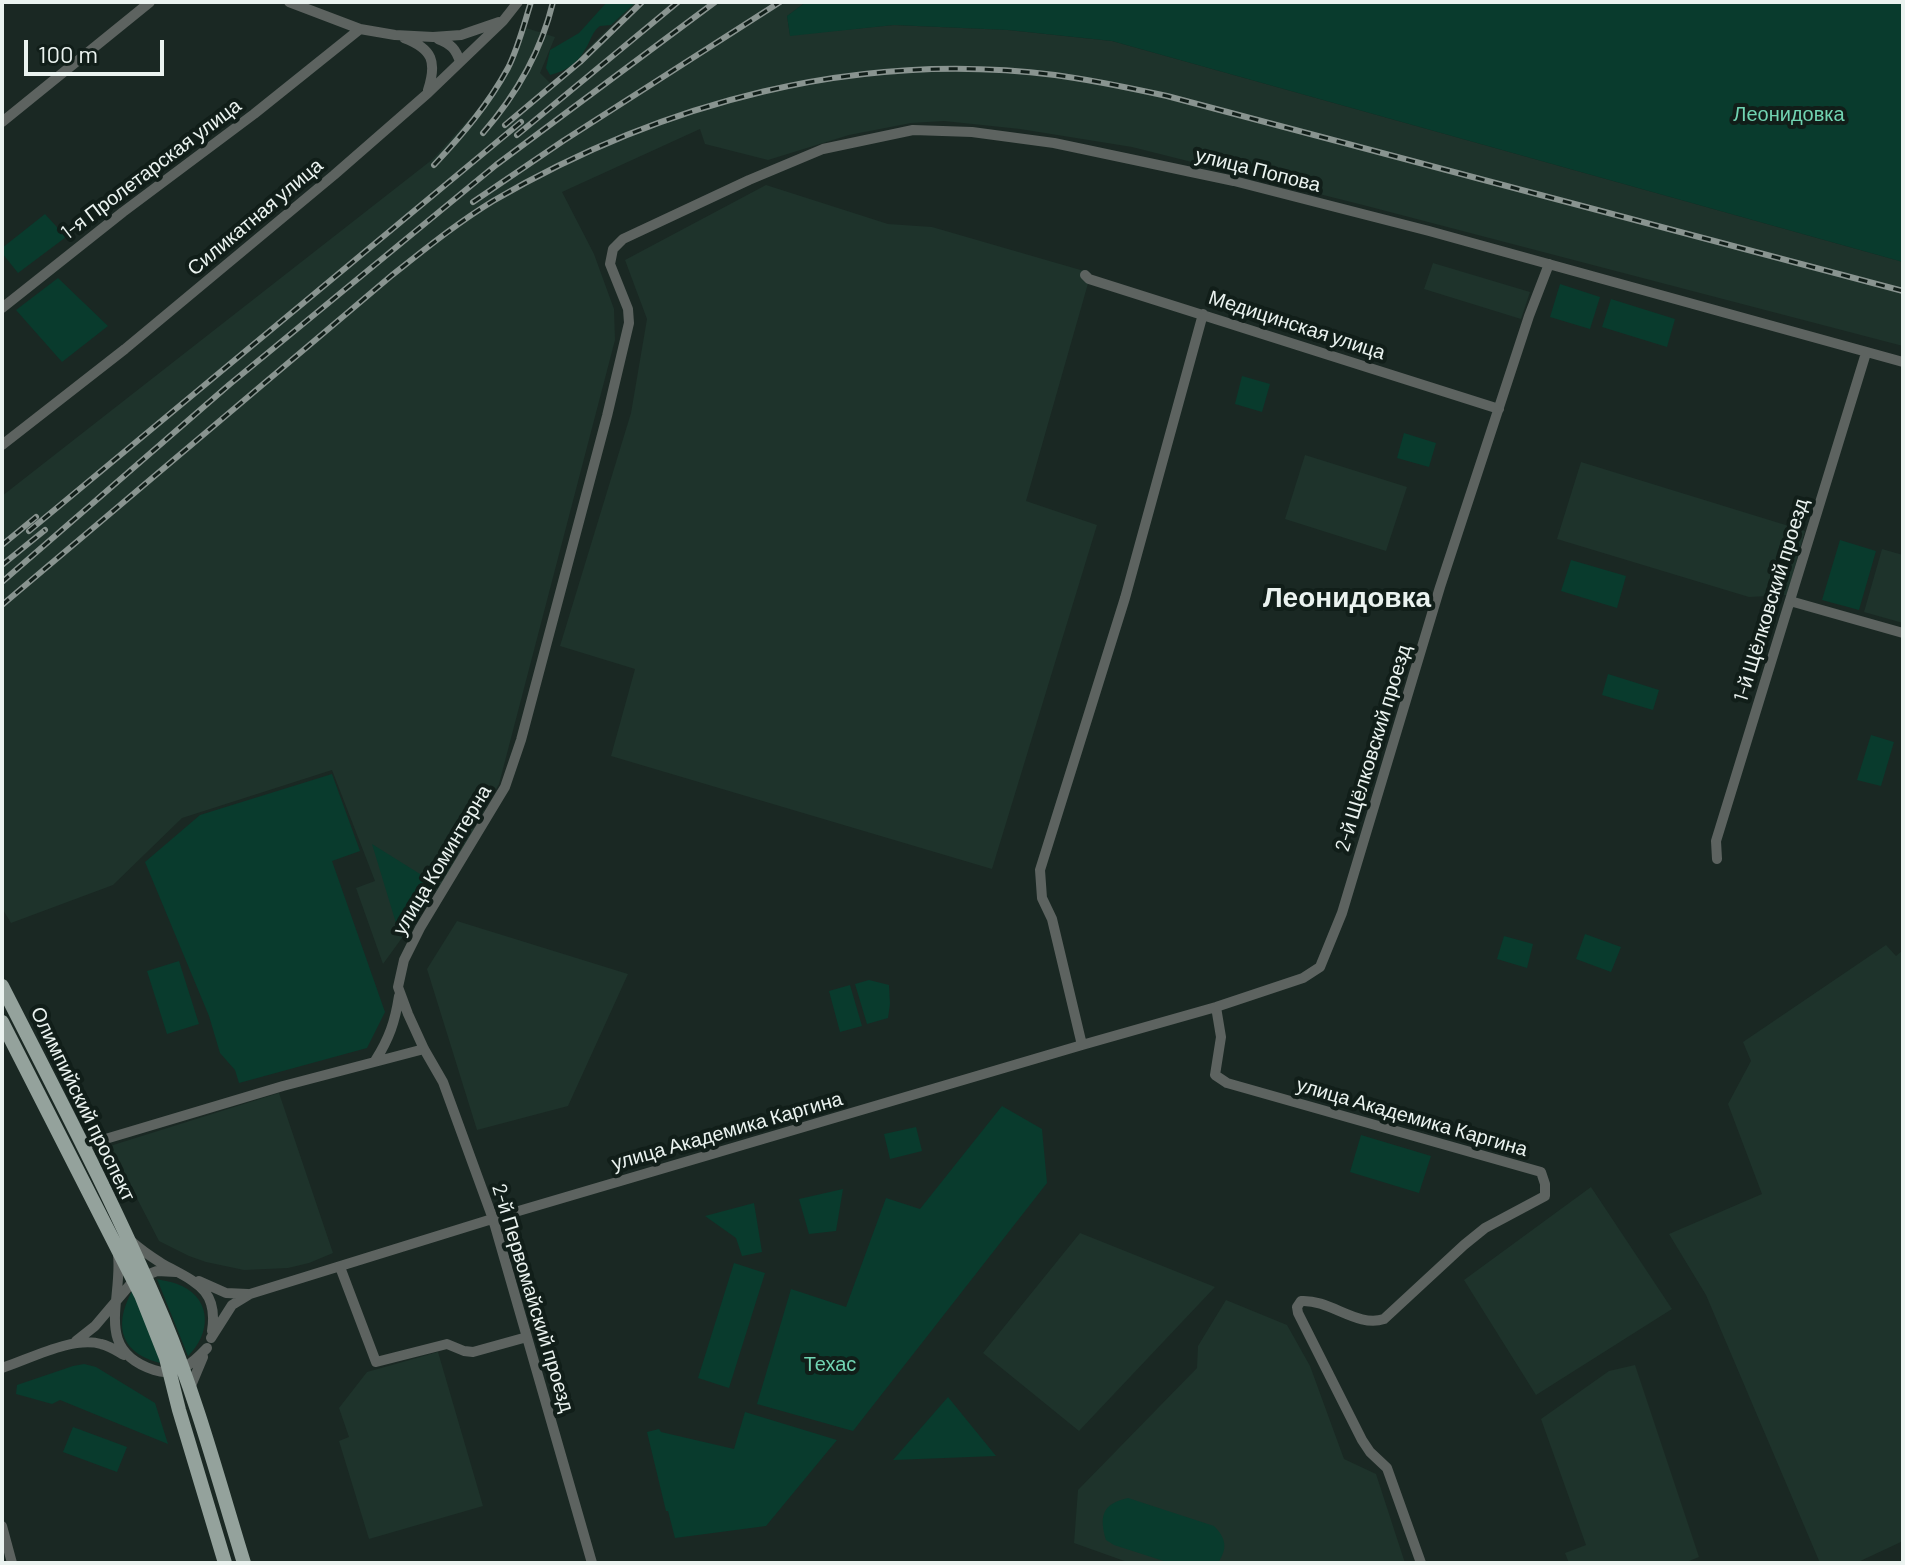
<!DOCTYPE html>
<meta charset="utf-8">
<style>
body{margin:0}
#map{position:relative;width:1905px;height:1565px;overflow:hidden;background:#1a2823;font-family:Barlow,sans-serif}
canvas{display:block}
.frame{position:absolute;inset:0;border:4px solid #ebf3f0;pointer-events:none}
.scale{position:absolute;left:24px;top:40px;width:140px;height:36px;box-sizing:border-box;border:4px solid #ebf3f0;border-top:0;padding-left:10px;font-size:24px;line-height:28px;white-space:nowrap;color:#ebf3f0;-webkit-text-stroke:6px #111e19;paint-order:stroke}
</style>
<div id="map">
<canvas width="1905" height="1565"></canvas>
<div class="frame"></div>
<div class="scale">100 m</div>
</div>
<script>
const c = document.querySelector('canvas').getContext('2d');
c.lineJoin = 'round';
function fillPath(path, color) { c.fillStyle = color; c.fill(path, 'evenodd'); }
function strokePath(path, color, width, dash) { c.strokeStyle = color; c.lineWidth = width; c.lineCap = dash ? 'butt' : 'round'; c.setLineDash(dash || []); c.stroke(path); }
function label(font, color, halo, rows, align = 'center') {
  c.font = font + ' Barlow,sans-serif'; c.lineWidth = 8; c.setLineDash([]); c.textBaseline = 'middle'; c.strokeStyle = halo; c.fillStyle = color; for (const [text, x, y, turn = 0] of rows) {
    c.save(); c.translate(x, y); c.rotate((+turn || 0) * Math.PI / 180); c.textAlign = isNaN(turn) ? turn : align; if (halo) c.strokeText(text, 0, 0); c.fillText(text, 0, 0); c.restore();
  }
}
const built = new Path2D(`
 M636 2H806L787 16 790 35 894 25 1008 30 1112 41 1903 262V346L1363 205 1132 147 1020 129 944 121 911 123 849 135 768 160 705 144 700 129 562 192 594 254 614 309 615 340 499 784 452 869 383 964 356 888 375 881 332 770 182 818 113 885 11 923 2 908V496L433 159 480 107 506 67 523 27 555 37 540 73 551 84Z
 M766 185 888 224 932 227 1091 273 1026 501 1097 525 992 869 611 756 635 669 560 646 631 413 647 319 625 260Z
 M1433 263 1530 292 1521 319 1424 289Z
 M1305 455 1407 487 1386 551 1285 519Z
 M1581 462 1805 531 1787 595 1749 597 1557 539Z
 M1882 549 1903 555V623L1864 612Z
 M457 921 628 974 568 1106 477 1130 427 969Z
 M1886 945 1896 956 1903 950V1541L1856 1563H1820L1706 1295 1669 1234 1762 1194 1728 1104 1751 1061 1743 1042Z
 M279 1093 333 1253 309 1263 288 1268 244 1270 206 1262 189 1256 159 1241 110 1146Z
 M1591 1187 1672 1309 1536 1395 1464 1280Z
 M1080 1233 1215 1287 1079 1431 983 1353Z
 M1226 1300 1287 1325 1310 1366 1344 1459 1376 1474 1405 1563H1130L1074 1543 1078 1490 1197 1368 1198 1346Z
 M438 1352 483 1506 369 1539 339 1441 349 1437 339 1408 367 1372Z
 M1635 1365 1699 1557 1684 1563H1569L1565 1553 1586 1545 1541 1419 1609 1371Z`);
const green = new Path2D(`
 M607 2H636L611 25 600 26C592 32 591 40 586 48 578 63 566 71 550 75L546 68 550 50 579 33Z
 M806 2H1903V262L1112 41 1008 30 894 25 790 36 787 16Z
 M45 214 66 237 18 273 2 253V248Z
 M58 278 108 326 62 362 16 310Z
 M1560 284 1600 297 1590 329 1550 317Z
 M1611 299 1675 319 1667 347 1602 327Z
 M1242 376 1270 384 1262 412 1235 404Z
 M1404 433 1436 443 1429 467 1397 458Z
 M1840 540 1876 551 1859 610 1822 600Z
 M1571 560 1626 576 1617 608 1561 591Z
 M1608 674 1659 690 1653 710 1602 695Z
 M1871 735 1894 742 1881 786 1857 780Z
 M332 774 360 851 332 861 385 1012 367 1048 239 1083 235 1070 220 1053 209 1016 145 862 200 815Z
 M372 844 428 879 399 933Z
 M1585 934 1621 947 1611 972 1576 959Z
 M1504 936 1533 944 1527 968 1497 959Z
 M179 961 199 1024 167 1034 147 971Z
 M869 980 889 985 890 1004 888 1018 867 1024 855 984Z
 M850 985 862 1026 840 1032 829 991Z
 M1002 1106 1042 1129 1047 1183 853 1431 757 1404 791 1289 846 1307 886 1198 920 1209Z
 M916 1127 922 1151 890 1159 884 1134Z
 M1361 1135 1431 1156 1419 1193 1350 1172Z
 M843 1189 836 1231 809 1234 799 1199Z
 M754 1203 762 1252 742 1256 736 1238 705 1216Z
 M734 1263 765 1273 729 1388 698 1378Z
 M157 1279C165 1281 174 1282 182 1286 213 1301 210 1335 188 1356Z
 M132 1291 164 1364C122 1355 112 1328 132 1291Z
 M84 1364 96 1367 155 1403 168 1444 60 1400 52 1404 16 1394 17 1385 73 1366Z
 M948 1397 996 1456 893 1460Z
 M745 1412 837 1440 766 1526 675 1538 668 1511H666L647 1432 659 1429 661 1432 734 1449Z
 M73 1427 127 1447 117 1472 63 1452Z
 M1128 1498 1214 1526C1226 1538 1228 1548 1218 1563H1170L1114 1545 1106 1540C1099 1516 1102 1504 1128 1498Z`);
const minor = new Path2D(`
 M289 2 360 29 395 35 433 37 461 35 499 22
 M404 38C433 49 437 62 428 90
 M438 39C451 44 456 49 460 62
 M2 122 150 2
 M1085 275 1089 279 1499 409
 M2 308 123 212 254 114 360 29
 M2 445 125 349 334 175 428 93 503 21 518 2
 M1790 601 1903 633
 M1717 859 1716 841 1866 353
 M1216 1007 1221 1037 1215 1075 1227 1083 1541 1172 1545 1184V1196L1485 1228 1464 1245 1384 1319C1357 1328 1330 1299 1301 1301L1297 1307 1298 1313 1362 1440 1370 1452 1387 1468 1421 1563
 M1082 1045 1052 919 1042 898 1040 870 1125 598 1203 314
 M375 1061C389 1039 395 1022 399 996
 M82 1146 283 1086 424 1049
 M131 1241C140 1249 150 1256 161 1263 192 1281 219 1287 212 1331
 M118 1254C123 1301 93 1350 154 1370 177 1378 193 1363 207 1348
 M340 1267 376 1362 447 1344 464 1351 473 1352 527 1337
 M199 1281 226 1293 248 1294
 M211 1338 232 1305 250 1294 505 1215 1082 1045 1216 1007 1303 978 1320 967 1342 913 1440 587 1529 316 1549 264
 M76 1341 95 1326 134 1280 157 1271 176 1272
 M2 1368C30 1359 72 1336 101 1344 110 1346 117 1351 124 1355
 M190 1388 203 1357
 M2 1526 12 1563
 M592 1563 493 1219 443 1082 424 1049 408 1014 398 987 404 960 420 928 505 787 521 740 607 416 629 323 628 309 610 264 613 249 623 239 749 180 823 149 913 130 972 132 1054 143 1234 181 1429 231 1903 362`);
const major = new Path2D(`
 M2 986C58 1096 116 1206 164 1320 197 1399 219 1482 244 1563
 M2 1022 141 1295 166 1358 179 1410 225 1563`);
const rail = new Path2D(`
 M505 125 580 62 642 2
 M483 133C517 94 541 52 553 2
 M517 135 678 2
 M434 165C462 135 488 105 508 68 518 48 524 24 531 2
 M473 202 563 141 780 2
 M29 531 521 122
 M2 545 36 517
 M2 565 45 530
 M2 582 230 384 496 165 715 2
 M2 605 391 276C424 250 457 223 493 201 662 102 858 50 1055 75 1093 80 1130 88 1167 96L1903 291`);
const parkNames = [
 ["Леонидовка",1789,114],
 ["Техас",830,1364]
];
const streetNames = [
 ["1-я Пролетарская улица",151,169,-37],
 ["улица Попова",1258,170,14],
 ["Силикатная улица",255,217,-40],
 ["Медицинская улица",1297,325,18],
 ["1-й Щёлковский проезд",1771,600,-73],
 ["2-й Щёлковский проезд",1373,748,-73],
 ["улица Коминтерна",442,860,-59],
 ["Олимпийский проспект",83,1104,64],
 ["улица Академика Каргина",1412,1117,16],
 ["улица Академика Каргина",727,1131,-16],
 ["2-й Первомайский проезд",533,1298,73]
];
const districtNames = [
 ["Леонидовка",1347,598]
];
fillPath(built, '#1e332b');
fillPath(green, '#093b2d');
strokePath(minor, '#5d6360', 10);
strokePath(major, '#94a29c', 14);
strokePath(rail, '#899490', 6);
strokePath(rail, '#111e19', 3, [9]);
label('20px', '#71d4b2', '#111e19', parkNames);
label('20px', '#ebf3f0', '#111e19', streetNames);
label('bold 28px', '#ebf3f0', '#111e19', districtNames);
</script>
